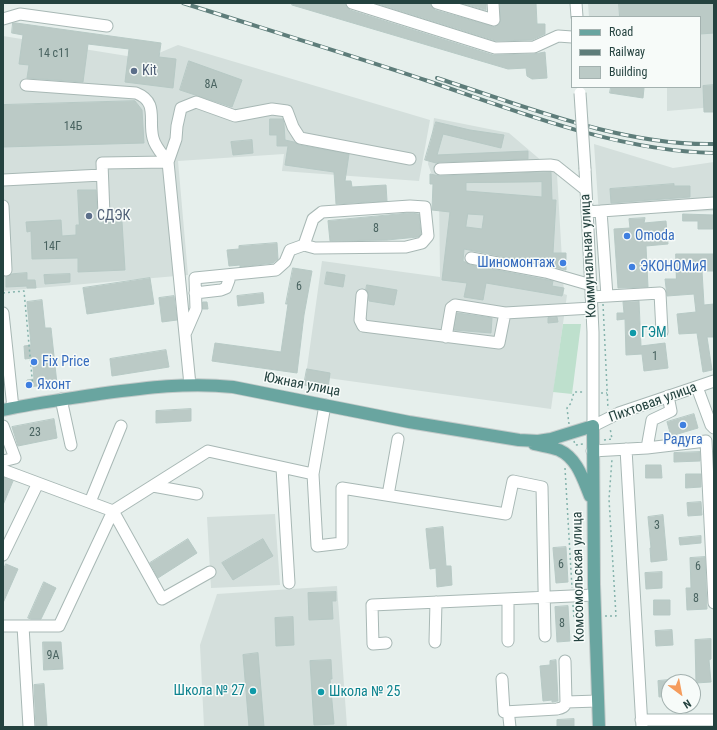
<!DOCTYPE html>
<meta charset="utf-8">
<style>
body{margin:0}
#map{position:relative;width:717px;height:730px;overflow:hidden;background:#e6efec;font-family:"Roboto Condensed",sans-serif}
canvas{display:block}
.frame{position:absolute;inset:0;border:4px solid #24423f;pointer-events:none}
.legend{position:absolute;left:571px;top:16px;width:130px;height:72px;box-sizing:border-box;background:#f7fbf9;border:1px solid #a3b1af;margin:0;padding:5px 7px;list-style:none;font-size:12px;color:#24423f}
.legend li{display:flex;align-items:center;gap:8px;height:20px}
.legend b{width:20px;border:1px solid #a3b1af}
.north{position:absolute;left:661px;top:674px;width:40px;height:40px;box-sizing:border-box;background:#f7fbf9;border:1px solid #a3b1af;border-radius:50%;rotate:148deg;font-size:11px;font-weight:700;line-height:16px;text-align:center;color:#24423f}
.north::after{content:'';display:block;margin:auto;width:14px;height:18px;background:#f59c5d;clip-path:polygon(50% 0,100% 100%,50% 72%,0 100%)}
</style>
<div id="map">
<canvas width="717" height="730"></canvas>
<div class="frame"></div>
<ul class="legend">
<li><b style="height:5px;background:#69a5a0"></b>Road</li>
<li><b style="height:5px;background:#5e7d7a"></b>Railway</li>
<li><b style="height:11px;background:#bbcac6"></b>Building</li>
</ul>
<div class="north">N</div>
</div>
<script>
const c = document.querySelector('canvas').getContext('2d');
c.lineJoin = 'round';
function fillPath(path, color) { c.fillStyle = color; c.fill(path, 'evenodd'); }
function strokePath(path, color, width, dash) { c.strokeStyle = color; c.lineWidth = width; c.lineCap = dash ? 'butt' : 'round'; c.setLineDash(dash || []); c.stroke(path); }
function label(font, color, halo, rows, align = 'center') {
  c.font = font + ' "Roboto Condensed",sans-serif'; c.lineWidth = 3; c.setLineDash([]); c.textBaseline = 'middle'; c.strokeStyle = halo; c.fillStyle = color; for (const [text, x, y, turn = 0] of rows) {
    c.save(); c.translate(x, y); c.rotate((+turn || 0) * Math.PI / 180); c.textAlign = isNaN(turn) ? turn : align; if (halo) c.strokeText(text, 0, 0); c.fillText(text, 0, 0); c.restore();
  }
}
const built = new Path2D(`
 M588 3H714V107L667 111V87H700V17H589Z
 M3 36 152 60 159 53 178 45 430 120 419 181 282 171 284 154 178 161 188 275 3 291Z
 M434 118 509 133 557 174 564 294 567 295 551 409 306 375 322 261 440 277 439 195 428 164Z
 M594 144 673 168 714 162V211L599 215Z
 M275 514 280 585 211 588 207 517Z
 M337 586 347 727H204L200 645 217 594Z`);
const green = new Path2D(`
 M563 324H581L572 394 553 392Z`);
const building = new Path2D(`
 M293 3H345L347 7 350 10 493 55 534 54 545 52 547 78 532 79 527 76 526 68 508 69 292 5Z
 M375 3H430L432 7 435 10 495 27 500 23V3H536L537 24H545V34L532 40 496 41Z
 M461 3H486V10Z
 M619 3H714V33L700 34V17H620Z
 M13 23H16L161 43 159 57 176 59 173 88 125 82 129 49 88 44 83 82 27 78 29 65 19 64 23 35 12 33Z
 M189 61 242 80 232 107 180 90Z
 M714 85V112H704L703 86Z
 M611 87 644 88 643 98 610 93Z
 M135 101 142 110 144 143 3 147V105Z
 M270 119H283L284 124 285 140 294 142 299 145 349 154 345 181H351L352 187 386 185 387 201 336 204 334 172 285 165 288 146H277V135H270Z
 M436 122 470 130 504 135 501 148 443 134 437 155 528 151V159L440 162 436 163 425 160Z
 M252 140 253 153 233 155 231 142Z
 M551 172 552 200H556L553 253H566V270L547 265 464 249 463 261 470 265 553 281 552 286 564 288 562 296 486 283 483 300 464 297 467 283 442 280 450 212 432 210 433 184H430V174L440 176ZM542 182V197L466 191V183ZM468 214 484 215 482 229 466 227Z
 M674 184V186H690V197L611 203 610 189Z
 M78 190H96L97 215 99 223 122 222 125 270 78 272V258L32 259 31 231 27 232 26 222 61 220 62 236 76 235V225H79Z
 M410 213 419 214 421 234 418 237 387 240 330 241 328 221Z
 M683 214 714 215V229H698V221H683Z
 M645 218 644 223 666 221 668 244 646 246 648 287 618 288 614 229 630 228 629 219Z
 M277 243 278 259 273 263 240 267V265L229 266 227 250 239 249V246Z
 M676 254H714V271H702L704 305 714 304V337H707L712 370 703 372 697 333 679 334 677 314 696 312 694 294 667 296 665 279H676Z
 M293 268 312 271 304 315 297 373 212 361 215 343 281 352 288 304H286Z
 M327 272 345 275 343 287 325 284Z
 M27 273V280H35L36 288H27V286L6 287V277L12 274Z
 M70 274V282L45 284 44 275Z
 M150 278 154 304 87 314 83 288Z
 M367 285 397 290 394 305 369 301 368 292 366 290Z
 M263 293 264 303 238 306 237 296Z
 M174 296 177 320 162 322 159 298Z
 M42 300 45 328H51L57 384 27 387V380L34 379 32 358 25 359 24 346 31 345 27 302Z
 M639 301 641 346 665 343 668 368 644 371 642 354 626 355 625 319 617 320V313H624L623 302Z
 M203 302H207L208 309H203Z
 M457 313 492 318 491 333 454 330Z
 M557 317 558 322 548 323V318Z
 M166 350 169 367 112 376 110 359Z
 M307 369 330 373 328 389 304 385Z
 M191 409V421L156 423V411Z
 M694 414 698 428 671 436 667 422Z
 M54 419 57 438 18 446 12 427Z
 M700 452V461L674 462V453Z
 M646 465H661L662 478H646Z
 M686 474H701V487L686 488Z
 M3 477 13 481 3 505Z
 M701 502 702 515 688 516 687 503Z
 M663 515 667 560 651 562 650 548H651L648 517Z
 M443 527 446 566H451L452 585 437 587 436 568 430 569 426 529Z
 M701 536V543L680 545 679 538Z
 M188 539 197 553 158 578 150 563Z
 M263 539 273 556 233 580 222 563Z
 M566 547 568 582 556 583 553 548Z
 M705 557 707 609 687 610 686 588H691L690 558Z
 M6 564 18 569 3 603V571Z
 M662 572V588L646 589 645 573Z
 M44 582 56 588 41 619H31L28 618Z
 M336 592V601H332L333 619 309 620 308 593Z
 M654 600H670V615H654Z
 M568 606 570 641 557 642 555 607Z
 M293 617 294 645 276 646 275 618Z
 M672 630 673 645 656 646 655 631Z
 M711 639V659L709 660 711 682 696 683 695 640Z
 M43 642H61L63 669 44 670Z
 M258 653 264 727H249L243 655Z
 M331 660 332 679H330L334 724 314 725 310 661Z
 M556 660 558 701 552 702V700L543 701 540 666 550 665V661Z
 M669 680V696L659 697 658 681Z
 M44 684 47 727H36L34 685Z
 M574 719V727H557V720Z`);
const path = new Path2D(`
 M3 293 24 291 33 388
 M603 304 608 409
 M601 393H607
 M569 424 567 408 571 403 574 392H584
 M604 440 612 439 610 428
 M574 441 575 445 583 444
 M565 468 572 588
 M573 605 574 618 585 617
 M605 616H616L609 499 612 459`);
const minor = new Path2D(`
 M352 3 495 48 534 47 558 36 572 37
 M437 3 494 20 493 3
 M576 3 577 17
 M3 19 20 14 107 26
 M26 85 136 93C159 102 148 120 153 138 155 147 163 155 168 162
 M440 169 550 165 556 166 586 190
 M585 169 593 332V426L619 413 714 381
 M3 180 102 175
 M3 206 6 270 3 269
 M601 211 607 296
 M587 212 714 203
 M104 215 102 163 168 162
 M471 258 546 272 591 285
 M195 293 221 290 226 288 229 280V275
 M362 295 360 320 363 326 499 343 505 313 592 308
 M591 297 660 293 662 332
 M3 313 13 408
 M186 332 196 309 195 278 276 270 285 262 290 250 304 245 315 248 406 247 422 243 428 236 425 207 410 206 322 212 313 219 304 245
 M446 337 451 308 455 305 505 313
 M190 385 168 162 176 139 177 126 181 108 196 102 235 116 272 109 287 111 293 127 300 138 410 159
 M697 387 711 425 714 428
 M61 399 71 445
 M3 426 15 458 3 461
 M647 448 652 420 671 411 668 396
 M626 449 642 727
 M592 451 647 448 706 441 714 603
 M282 468 289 583
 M3 470 113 511 59 626H23
 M313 474 325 405
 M153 486 197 494
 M388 495 398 439
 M90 502 121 426
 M3 555 38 483
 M210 572 162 599 113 511 208 451 313 474 317 546 342 543V488L506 514 513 481 542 487 545 636
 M3 626H23L29 727
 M508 641V599
 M435 642 436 602
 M386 643 373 644 372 605 594 595
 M565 661 566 702
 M502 679 504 712 557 709C562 708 565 707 566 702L598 701
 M509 718 510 727
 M641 720H714`);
const major = new Path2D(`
 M3 410C35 403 67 399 99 394 144 388 188 382 233 387L409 422 519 440 538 441 551 439 593 426 594 584 599 727
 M534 444C542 446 551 447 559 450 577 458 583 479 590 496`);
const rail = new Path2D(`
 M183 3C265 29 347 54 428 81 519 112 617 151 714 153
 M437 78C524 106 622 146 714 144`);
const minorBridge = new Path2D(`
 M580 93 585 169`);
const markers = [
 [134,71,4,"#5c6f8a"],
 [89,216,4,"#5c6f8a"],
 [627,236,4,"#3f7fe0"],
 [563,263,4,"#3f7fe0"],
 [632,267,4,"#3f7fe0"],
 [633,333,4,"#0f9aa8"],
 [34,362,4,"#3f7fe0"],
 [29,385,4,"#3f7fe0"],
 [683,425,4,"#3f7fe0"],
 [253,691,4,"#0f9aa8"],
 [321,692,4,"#0f9aa8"]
];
const numberNames = [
 ["14 с11",54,54],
 ["8А",211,85],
 ["14Б",73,127],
 ["8",376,229],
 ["14Г",52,247],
 ["6",299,287],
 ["1",655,357],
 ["23",35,433],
 ["3",657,526],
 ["6",561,565],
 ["6",698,567],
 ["8",696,599],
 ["8",562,624],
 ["9А",53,656]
];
const serviceNames = [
 ["Kit",142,71],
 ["СДЭК",97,216]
];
const shopNames = [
 ["Omoda",635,236],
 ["Шиномонтаж",555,263,"right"],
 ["ЭКОНОМиЯ",640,267],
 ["Fix Price",42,362],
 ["Яхонт",37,385],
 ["Радуга",683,440,"center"]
];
const streetNames = [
 ["Коммунальная улица",589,256,-93],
 ["Южная улица",302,385,11],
 ["Пихтовая улица",653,403,-20],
 ["Комсомольская улица",579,577,-91]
];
const cultureNames = [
 ["ГЭМ",641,333],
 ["Школа № 27",245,691,"right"],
 ["Школа № 25",329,692]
];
fillPath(built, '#d4dfdc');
fillPath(green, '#bee0cd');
fillPath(building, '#bbcac6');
strokePath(building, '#b7c9c5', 1);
strokePath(minor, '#a8b8b5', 13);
strokePath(major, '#c2cac9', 14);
strokePath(path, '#85b3ac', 1.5, [2, 3]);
strokePath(minor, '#fff', 11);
strokePath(major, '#69a5a0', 12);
strokePath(rail, '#5e7d7a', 4);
strokePath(rail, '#f7fbf9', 2.5, [8]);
strokePath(minorBridge, '#a8b8b5', 13, []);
strokePath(minorBridge, '#fff', 11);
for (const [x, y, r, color] of markers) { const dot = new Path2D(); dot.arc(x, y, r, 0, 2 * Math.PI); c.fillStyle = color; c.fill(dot); strokePath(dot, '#f7fbf9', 1.5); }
label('12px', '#4a6461', null, numberNames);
label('14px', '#4e5e75', '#f7fbf9', serviceNames, 'left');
label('14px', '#366cbe', '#f7fbf9', shopNames, 'left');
label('14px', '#24423f', '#f7fbf9', streetNames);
label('14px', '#0d838f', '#f7fbf9', cultureNames, 'left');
</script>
